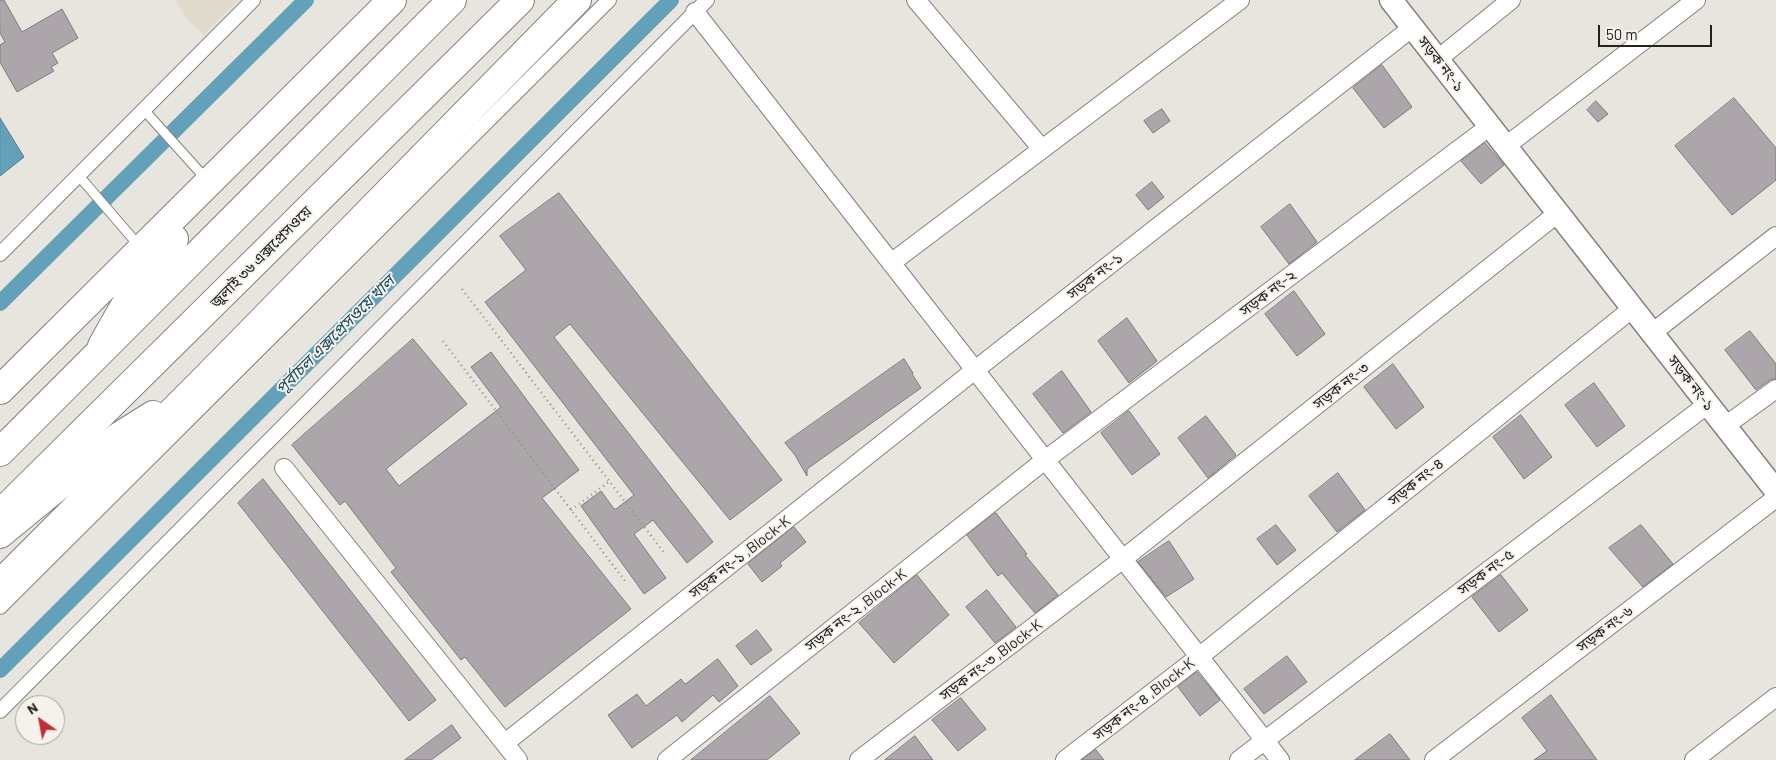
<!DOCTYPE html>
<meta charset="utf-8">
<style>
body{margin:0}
#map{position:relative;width:1776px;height:760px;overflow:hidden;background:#e8e5df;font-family:Barlow,sans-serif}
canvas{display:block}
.north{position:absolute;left:15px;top:695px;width:50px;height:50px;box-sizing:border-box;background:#f5f2ec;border:1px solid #a19f9a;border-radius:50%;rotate:327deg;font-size:14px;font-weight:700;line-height:20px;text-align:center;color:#242320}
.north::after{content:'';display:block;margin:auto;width:18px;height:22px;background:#be2d3a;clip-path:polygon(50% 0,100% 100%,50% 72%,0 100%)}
.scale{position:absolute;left:1598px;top:25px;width:114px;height:22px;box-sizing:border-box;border:2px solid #242320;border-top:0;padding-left:6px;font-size:15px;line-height:18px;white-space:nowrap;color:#242320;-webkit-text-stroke:4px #f5f2ec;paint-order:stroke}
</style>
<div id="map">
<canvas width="1776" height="760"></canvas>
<div class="north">N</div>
<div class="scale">50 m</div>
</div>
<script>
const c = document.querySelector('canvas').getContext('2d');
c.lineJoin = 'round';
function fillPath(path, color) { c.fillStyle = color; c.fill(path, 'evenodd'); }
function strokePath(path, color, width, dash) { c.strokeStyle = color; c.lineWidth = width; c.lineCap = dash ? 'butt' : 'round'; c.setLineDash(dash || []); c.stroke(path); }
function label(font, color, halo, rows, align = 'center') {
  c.font = font + ' Barlow,"Noto Sans Bengali",sans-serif'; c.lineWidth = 4; c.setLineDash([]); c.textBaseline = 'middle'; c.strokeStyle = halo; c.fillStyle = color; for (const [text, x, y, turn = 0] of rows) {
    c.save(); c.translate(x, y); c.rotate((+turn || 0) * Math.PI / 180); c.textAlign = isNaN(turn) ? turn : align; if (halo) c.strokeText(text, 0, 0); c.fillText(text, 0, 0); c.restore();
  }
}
const built = new Path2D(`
 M175 0H239L204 35 186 18Z`);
const water = new Path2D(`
 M0 118 24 157 0 176Z`);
const canal = new Path2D(`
 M0 303 306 0
 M0 670 671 0`);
const building = new Path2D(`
 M0 0H4L22 32 62 9 78 38 52 53 58 63 51 67 54 71 17 92 0 62V45L5 42 0 33Z
 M1382 65 1412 107 1384 128 1353 88Z
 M1734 98 1776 148V180L1732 215 1675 146Z
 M1596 101 1608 114 1598 122 1587 110Z
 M1162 109 1170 121 1153 133 1144 121Z
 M1485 143 1504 165 1481 184 1461 161Z
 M1152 182 1164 197 1148 210 1136 195Z
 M559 193 782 480 730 520 570 324 554 337 713 542 687 563 653 520 634 534 666 578 644 594 581 506 601 491 614 509H616L634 495 485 302 526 270 500 236Z
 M1290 204 1317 242 1289 264 1261 227Z
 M1294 291 1325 334 1297 356 1265 314Z
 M1127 318 1157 361 1129 383 1098 341Z
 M1750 331 1776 364V379L1770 380 1756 390 1725 350Z
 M413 339 467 404 386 469 399 486 501 407 471 367 491 352 579 470 542 498 631 609 505 707 465 657 461 660 391 572 396 568 345 501 340 505 292 445Z
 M904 359 913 373 912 374 921 388 807 469V476L795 455 785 443Z
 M1393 364 1424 407 1396 429 1364 387Z
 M1062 371 1091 412 1063 433 1033 394Z
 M1594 383 1625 426 1597 447 1565 405Z
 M1129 411 1160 454 1132 475 1101 433Z
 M1521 415 1552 457 1524 479 1493 437Z
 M1206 416 1236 455 1208 478 1178 438Z
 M1338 473 1365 510 1337 532 1309 496Z
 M263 479 436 700 409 721 238 503Z
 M996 513 1027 554 1025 555 1058 595 1035 613 1002 573 998 576 967 535Z
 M1276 525 1296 550 1277 565 1257 539Z
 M1641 525 1673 564 1643 587 1609 548Z
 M794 527 806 542 780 563 782 566 762 582 748 564Z
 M1169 541 1194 579 1166 597 1138 562Z
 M917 575 949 615 894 663 859 623Z
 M1501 575 1528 610 1499 632 1472 597Z
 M987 590 1016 627 995 643 966 607Z
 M757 630 772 650 751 665 736 646Z
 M1287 656 1307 682 1264 714 1244 689Z
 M718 659 738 686 719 702 713 695 682 722 677 715 632 748 608 715 637 694 646 706 681 679 685 684Z
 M1197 672 1220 700 1200 716 1178 687Z
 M1551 695 1597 760H1534L1547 751 1522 718Z
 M770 696 800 733 767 760H691Z
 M961 698 986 729 958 751 932 720Z
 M452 725 461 738 431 760H405Z
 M1390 734 1410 760H1355Z
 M915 736 933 760H885Z
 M1096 750 1104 760H1082Z`);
const path = new Path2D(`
 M462 289 665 554
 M443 341 625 581
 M571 510 610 481`);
const service = new Path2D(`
 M144 110 207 180
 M79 176 140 247`);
const pedestrian = new Path2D(`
 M0 254 253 0
 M0 607 609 0
 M0 711 707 0`);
const minor = new Path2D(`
 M916 0 1042 149
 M695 12 1280 760
 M1438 59 1511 0
 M1506 146 1696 0
 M891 263 1240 0
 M1652 333 1776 236
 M1725 426 1776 389
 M284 468 518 760
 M505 743 975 370 1413 27
 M667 760 1045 460 1490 126
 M859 760 1123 559 1558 213
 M1065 760 1199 657 1633 308
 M1239 760 1708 404
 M1434 760 1776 498
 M1694 760 1776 697`);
const tertiary = new Path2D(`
 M1391 0 1776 491`);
const primary = new Path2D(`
 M102 346C123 308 144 270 174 239
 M0 390 392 0
 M0 534 118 437 153 415
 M0 584 206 378 577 0`);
const motorway = new Path2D(`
 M0 452 452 0
 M0 514 520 0`);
const streetNames = [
 ["সড়ক নং-১",1441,64,52],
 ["জুলাই ৩৬ এক্সপ্রেসওয়ে",261,257,-45],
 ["সড়ক নং-১",1095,276,-38],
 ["সড়ক নং-২",1268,293,-37],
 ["সড়ক নং-১",1691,383,52],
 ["সড়ক নং-৩",1341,386,-38],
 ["সড়ক নং-৪",1416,482,-39],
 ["সড়ক নং-১ ,Block-K",740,557,-38],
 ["সড়ক নং-৫",1486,572,-37],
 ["সড়ক নং-২ ,Block-K",856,610,-38],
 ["সড়ক নং-৬",1605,629,-37],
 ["সড়ক নং-৩ ,Block-K",991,660,-37],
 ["সড়ক নং-৪ ,Block-K",1144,699,-38]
];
const waterNames = [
 ["পূর্বাচল এক্সপ্রেসওয়ে খাল",335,335,-45]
];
fillPath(built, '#e0dacd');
fillPath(water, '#63a1bb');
strokePath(water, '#507b8c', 1);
strokePath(canal, '#63a1bb', 16);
fillPath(building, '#aca6aa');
strokePath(building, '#7f797e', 1);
strokePath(service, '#84827c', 11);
strokePath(pedestrian, '#84827c', 16);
strokePath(minor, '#84827c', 20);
strokePath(tertiary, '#84827c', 25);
strokePath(primary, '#84827c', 30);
strokePath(motorway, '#84827c', 30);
strokePath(path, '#92908b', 2.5, [1, 4]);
strokePath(service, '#fff', 9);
strokePath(pedestrian, '#fff', 14);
strokePath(minor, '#fff', 18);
strokePath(tertiary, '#fff', 22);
strokePath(primary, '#fff', 28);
strokePath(motorway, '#fff', 28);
label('15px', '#242320', '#f5f2ec', streetNames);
label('italic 16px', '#1a4d61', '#f5f2ec', waterNames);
</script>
